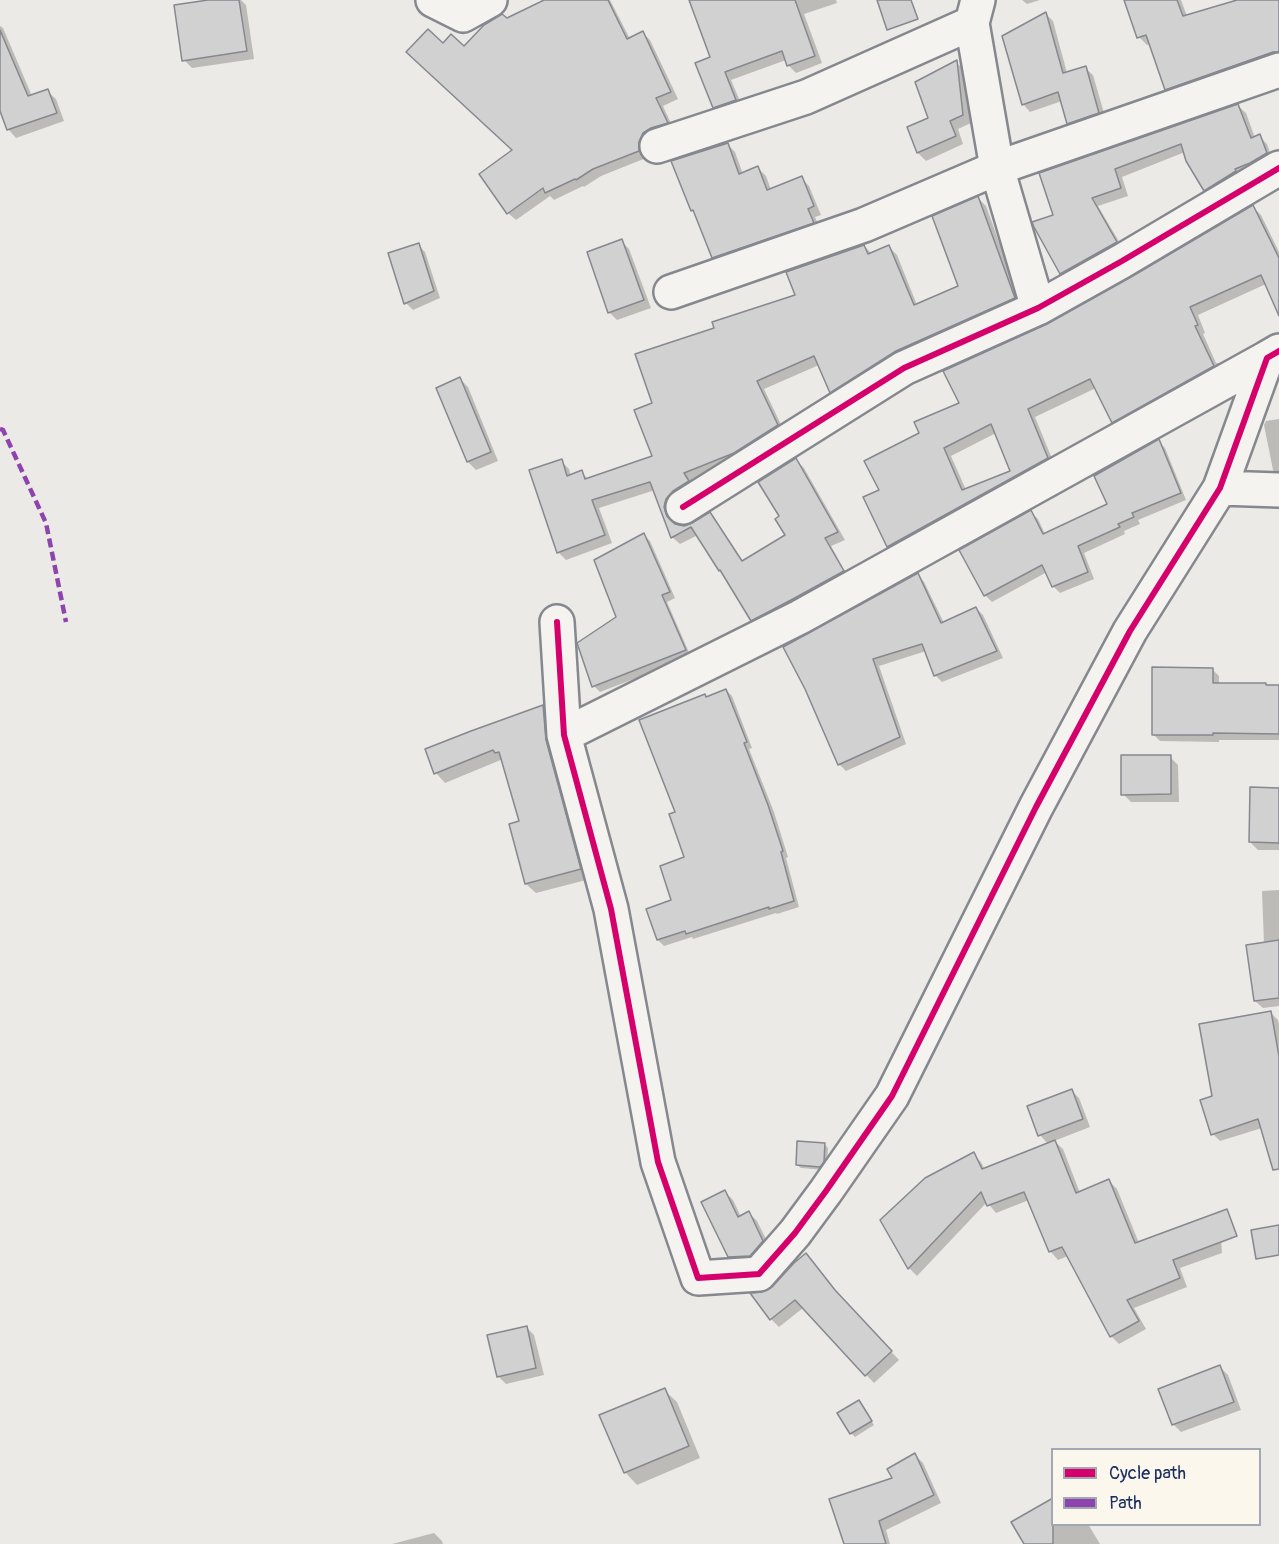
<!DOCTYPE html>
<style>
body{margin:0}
#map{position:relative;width:1279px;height:1544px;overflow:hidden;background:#eceae6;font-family:Pangolin,sans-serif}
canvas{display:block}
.legend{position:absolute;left:1051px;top:1448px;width:210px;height:78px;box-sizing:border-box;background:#fbf7ec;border:2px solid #a1a7b3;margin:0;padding:8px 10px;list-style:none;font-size:18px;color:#1b2f5e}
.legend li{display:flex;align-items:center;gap:12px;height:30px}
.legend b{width:30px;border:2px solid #a1a7b3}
</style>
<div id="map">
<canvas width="1279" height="1544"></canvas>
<ul class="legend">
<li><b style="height:8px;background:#d6006c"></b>Cycle path</li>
<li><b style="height:8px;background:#8e44ad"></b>Path</li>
</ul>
</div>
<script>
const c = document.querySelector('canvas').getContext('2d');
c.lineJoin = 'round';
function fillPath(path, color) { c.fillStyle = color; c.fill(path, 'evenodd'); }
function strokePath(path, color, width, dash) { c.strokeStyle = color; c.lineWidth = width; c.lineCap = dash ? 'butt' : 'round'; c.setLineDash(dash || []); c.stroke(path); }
const shadow = new Path2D(`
 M218 0H241L246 5 254 59 192 68 184 60Z
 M548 0H610L630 39 643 33 650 40 678 99 663 106 674 130 646 150V158L601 176 584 187 583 186 554 200 550 196 516 220 508 213 514 150 443 45 464 48 507 20Z
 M691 0H836L837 3 804 14 822 63 796 73 788 65 786 60 731 80 743 108 722 114 715 107 712 58Z
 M1022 0H1040L1027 4Z
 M1125 0H1181L1187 16 1233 2V0H1279V61L1175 97 1166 89 1151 44 1147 45 1139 37Z
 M1046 14 1053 21 1067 73 1085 68 1093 75 1106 120 1075 131 1068 123 1062 101 1030 112 1023 104Z
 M0 26 3 28 32 96 47 91 56 99 64 121 16 138 8 129 0 109Z
 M956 62 964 70 971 123 958 129 963 144 926 161 918 153 909 128 930 119Z
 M1238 106 1246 113 1255 138 1259 136 1267 144 1273 161 1213 197 1205 190 1185 152 1122 177 1128 196 1098 206 1124 250 1069 281 1062 273 1055 216 1041 174Z
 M727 144 735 152 743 174 758 168 766 176 771 190 801 178 809 186 821 215 815 217 821 231 722 265 714 257 696 213 692 210Z
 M978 198 986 206 1022 306 839 400 831 392 819 365 764 389 785 433 742 460 690 481 696 489 672 516 674 525 684 527 709 514 717 522 743 562 787 536 782 517 796 460 804 468 845 540 831 546 850 580 760 628 752 620 725 575 720 570 698 535 680 544 672 537 655 490 599 508 612 543 566 560 558 552 561 461 569 469 571 476 581 472 589 480 654 457V404L716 329 797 296 864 246 872 254 889 247 897 255 917 305 960 287Z
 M1253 207 1261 215 1279 252V312L1266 284 1198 315 1205 333 1203 334 1216 363H1221L1229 370 1121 430 1113 422 1096 388 1035 417 1055 466 897 555 888 546 865 497 881 490 921 434 961 404 1048 326ZM1209 367 1211 369 1117 421 1116 419ZM996 433 1012 472 966 490 951 456Z
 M621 241 629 249 651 308 617 320 609 312Z
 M418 245 425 252 440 298 413 310 406 303Z
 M460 379 468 387 498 461 476 470 468 462 438 388Z
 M1279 419V477L1273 470 1264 425 1266 421Z
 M1158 441 1165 448 1186 500 1138 520 1140 524 1124 531 1125 534 1084 553 1094 579 1060 593 1053 586 1047 572 992 602 985 595 1031 512 1038 519 1045 534 1109 505Z
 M644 535 650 541 675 598 667 602 691 657 600 692 594 686 618 617Z
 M918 575 924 582 944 623 976 608 983 615 1003 658 942 682 935 675 926 651 879 666 906 744 846 771 839 764 806 688Z
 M1212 669 1219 676V684L1279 685V740H1219V742L1160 741 1153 734Z
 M726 690 732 696 752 748 749 749 774 812 788 857 786 858 799 907 777 914 776 913 693 939 692 937 664 946 658 940 673 901 686 858 677 812 707 698Z
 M543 707 552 716 590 879 536 893 526 884 520 822 503 759 445 783 436 773Z
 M1170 757 1178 765 1179 802H1131L1123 794Z
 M1279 789V850H1258L1250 842Z
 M1279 890V1006L1263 1008 1255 1001 1264 944 1262 891Z
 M1271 1013 1278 1020 1279 1025V1139L1262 1128 1220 1141 1213 1134 1214 1097Z
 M1071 1090 1079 1098 1090 1127 1054 1141 1063 1149 1080 1193 1109 1181 1117 1189 1139 1243 1220 1224 1222 1253 1180 1268 1187 1287 1134 1308 1146 1329 1119 1344 1111 1336 1068 1256 1058 1260 1050 1251 1029 1200 996 1213 987 1202 917 1276 909 1268 882 1220 973 1154 981 1162 985 1170 1048 1144 1040 1135Z
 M824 1144 828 1148 827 1166 824 1170 801 1168 797 1165Z
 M725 1192 733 1200 741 1217 749 1213 757 1221 771 1249 738 1265 730 1256Z
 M806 1255 814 1263 843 1300 899 1360 874 1383 803 1308 779 1327 771 1319 761 1294 773 1288Z
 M526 1327 534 1335 544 1375 506 1384 498 1376Z
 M1220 1367 1228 1375 1241 1410 1181 1432 1173 1424Z
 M664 1390 677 1402 700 1458 637 1485 625 1472Z
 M859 1402 874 1425 855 1437 851 1433Z
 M915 1455 923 1463 941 1503 886 1530 890 1544H846L894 1479Z
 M1052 1524H1088L1100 1544H1027Z
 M434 1533 442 1541 443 1544H392Z`);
const building = new Path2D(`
 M208 0H239L247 51 182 61 174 5Z
 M544 0H608L627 39 643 31 671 92 656 98 668 123 651 128 643 133 639 142V151L593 169 576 180 575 179 545 193 543 188 507 214 479 174 512 150 406 52 428 29 443 43 451 34 464 46 484 25 502 14 507 18Z
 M689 0H795L815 56 787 66 782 51 725 72 736 100 713 108 695 63 710 57Z
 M877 0H911L918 19 887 30Z
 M1124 0H1177L1183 16 1237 0H1279V52H1273L1165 90 1146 35 1137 38Z
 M1046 12 1063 73 1086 66 1099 113 1067 124 1058 92 1022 105 1002 36Z
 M0 30 28 96 48 89 57 113 7 130 0 111Z
 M957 60 963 115 950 121 956 136 917 153 907 127 928 118 915 82Z
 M1238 104 1251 138 1260 134 1267 153 1250 163 1235 169 1236 171 1204 191 1186 161 1181 144 1115 169 1121 188 1092 198 1117 242 1060 274 1034 227 1032 222 1053 215 1039 173Z
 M728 143 739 174 758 166 767 190 802 176 814 206 808 209 814 223 712 258 693 210 691 211 671 161Z
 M978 196 1015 298 896 351 830 393 814 356 757 381 778 425 734 453 684 473 689 481 673 491 666 499 664 507 667 516 675 524 684 526 692 523 710 512 742 561 785 535 775 519 779 516 758 482 796 458 838 532 825 538 844 571 791 600 751 621 720 570 719 571 691 527 671 538 650 482 592 500 605 535 557 553 529 470 562 459 567 476 582 470 585 479 652 456 634 410 652 403 635 354 714 328 712 322 795 295 786 272 864 245 868 254 889 245 914 305 958 286 932 216Z
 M1253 205 1279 258V316L1261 275 1190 307 1198 325 1195 326 1214 366 1112 423 1090 379 1028 409 1048 458 887 547 863 497 879 490 864 461 919 433 914 422 959 403 943 371 1047 324 1131 277ZM991 424 1010 471 962 490 944 448Z
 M622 239 644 300 608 313 587 252Z
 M419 243 434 291 404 304 388 253Z
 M460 377 491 452 467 462 436 388Z
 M1159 439 1181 493 1132 513 1134 517 1118 524 1120 527 1078 546 1088 572 1052 587 1042 565 984 596 959 550 1031 510 1043 534 1107 504 1094 476Z
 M644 533 670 592 662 595 686 650 592 687 577 643 616 617 594 560Z
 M918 573 941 623 976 607 997 651 934 676 922 644 873 659 900 737 838 765 805 689 783 647Z
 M1152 667 1213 668V683H1266V685H1279V734L1213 733V735H1152Z
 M726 689 747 742 744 743 768 805 783 851 781 852 794 901 769 909V907L686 934 685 931 657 940 646 909 671 900 660 866 684 857 669 814 675 812 639 720 705 694 706 697Z
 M543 705 546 740 581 869 525 884 509 824 519 821 499 752 495 753 493 750 434 774 425 749 471 731Z
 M1121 755H1171V794L1121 795Z
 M1250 787 1279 788V843L1249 842Z
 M1279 940V998L1254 1001 1246 945Z
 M1271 1011 1279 1056V1169L1273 1170 1258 1119 1211 1135 1200 1100 1212 1096 1199 1024Z
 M1072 1089 1083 1119 1038 1136 1027 1106Z
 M1055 1140 1076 1193 1109 1179 1135 1243 1227 1209 1237 1236 1173 1260 1180 1278 1127 1300 1139 1321 1110 1337 1062 1247 1049 1252 1024 1192 987 1206 981 1192 908 1269 880 1220 925 1178 974 1152 982 1169Z
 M797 1141 825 1143 824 1162 820 1167 796 1165Z
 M725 1190 738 1217 749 1211 763 1241 750 1256 728 1257 701 1202Z
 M1279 1225V1255L1256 1259 1251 1230Z
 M806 1253 835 1290 892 1351 865 1376 795 1300 770 1320 750 1293 761 1292 772 1287 794 1263Z
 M527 1326 536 1368 497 1377 487 1335Z
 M1220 1365 1234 1402 1172 1425 1158 1389Z
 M665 1388 689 1446 624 1473 599 1415Z
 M859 1400 872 1421 850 1434 837 1413Z
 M915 1453 934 1495 879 1521 886 1544H844L829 1499 892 1478 887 1469Z
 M1053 1498V1544H1024L1011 1522Z`);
const street = new Path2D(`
 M433 0 463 15 490 0
 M978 0 972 23 997 168 1038 308
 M657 146 806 97 972 23
 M671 292 864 225 997 168 1279 70
 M1220 488 1279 490
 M683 507 904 368 1038 308 1122 261 1279 168
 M557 622 564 735 611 909 658 1162 698 1278 759 1274 795 1233 826 1191 892 1096 1036 807 1130 631 1220 488 1267 358 1279 351
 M564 735 800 617 1267 358`);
const quiet = new Path2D(`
 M0 429 3 430 46 523 66 622`);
const cycleway = new Path2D(`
 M683 507 904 368 1038 308 1122 261 1279 168
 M557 622 564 735 611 909 658 1162 698 1278 759 1274 795 1233 826 1191 892 1096 1036 807 1130 631 1220 488 1267 358 1279 351`);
fillPath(shadow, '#0003');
fillPath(building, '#d2d1d1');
strokePath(building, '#85888f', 1.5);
strokePath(street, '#85888f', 38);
strokePath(street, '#f4f3ef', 33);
strokePath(quiet, '#8e44ad', 4.5, [9, 4.5]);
strokePath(cycleway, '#d6006c', 6);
</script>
